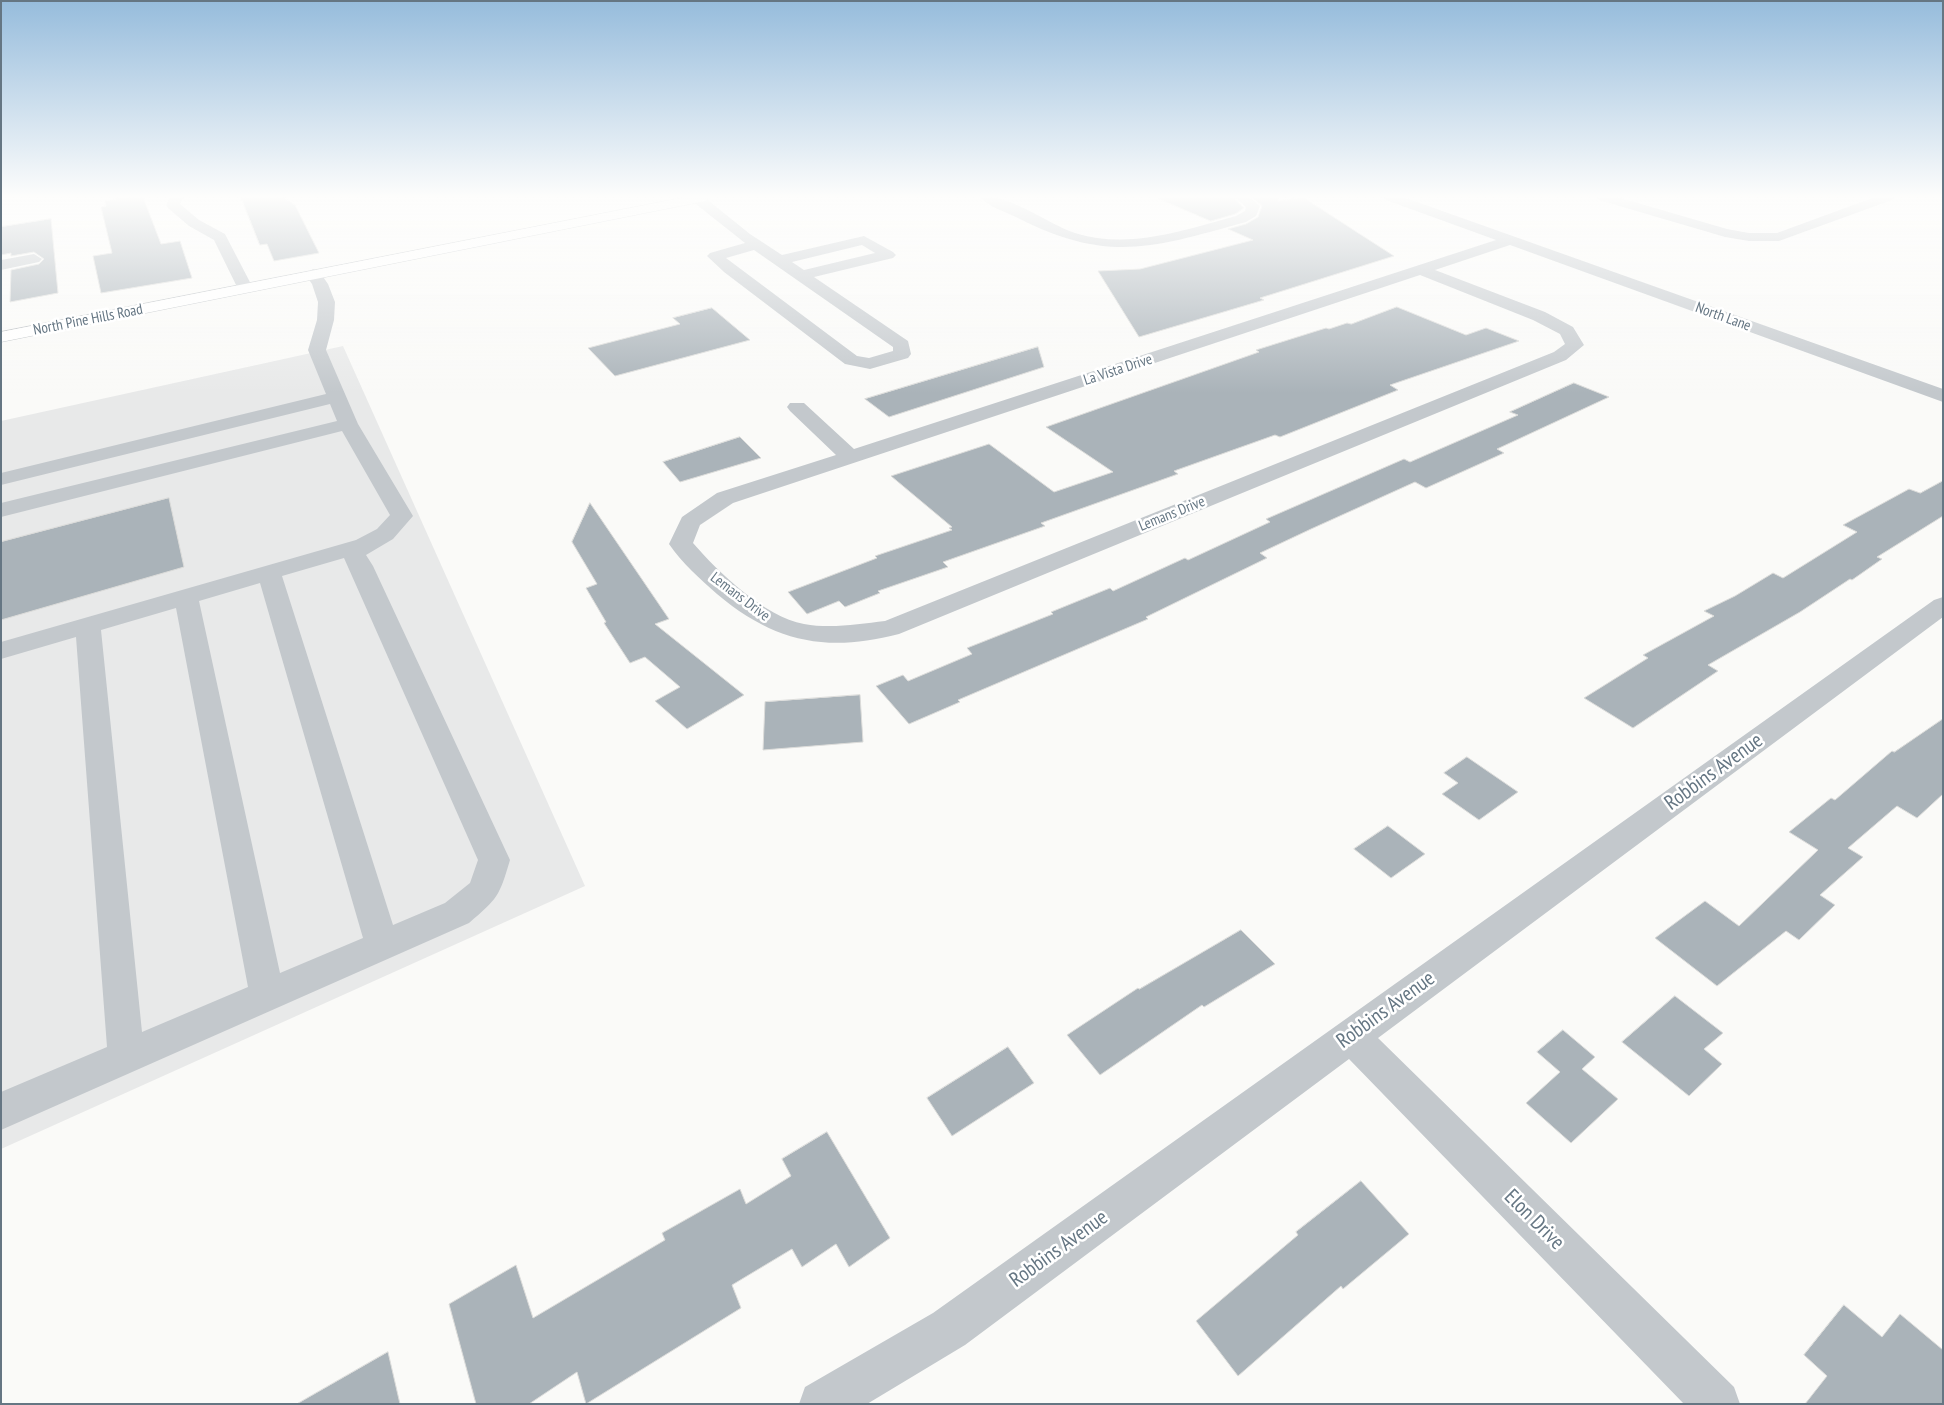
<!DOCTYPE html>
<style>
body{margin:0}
#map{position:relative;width:1944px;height:1405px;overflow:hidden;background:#fafaf8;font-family:"PT Sans Narrow",sans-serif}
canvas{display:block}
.frame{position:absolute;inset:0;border:2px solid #657683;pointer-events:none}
</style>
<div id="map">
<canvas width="1944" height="1405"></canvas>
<div class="frame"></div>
</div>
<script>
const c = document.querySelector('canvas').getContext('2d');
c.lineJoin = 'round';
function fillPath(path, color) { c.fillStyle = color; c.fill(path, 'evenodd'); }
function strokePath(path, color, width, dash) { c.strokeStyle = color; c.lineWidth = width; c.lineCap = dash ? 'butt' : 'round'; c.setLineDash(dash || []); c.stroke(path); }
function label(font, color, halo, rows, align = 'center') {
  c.font = font + ' "PT Sans Narrow",sans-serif'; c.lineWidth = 5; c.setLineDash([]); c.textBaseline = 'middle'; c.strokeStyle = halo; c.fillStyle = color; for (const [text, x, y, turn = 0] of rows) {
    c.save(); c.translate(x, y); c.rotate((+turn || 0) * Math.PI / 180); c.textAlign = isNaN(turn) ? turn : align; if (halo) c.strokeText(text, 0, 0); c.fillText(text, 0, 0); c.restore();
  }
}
const built = new Path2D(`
 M343 346 585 886 1 1149V421Z`);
const building = new Path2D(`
 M130 197H143L161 244 180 241 192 278 101 293 93 256 112 253 101 207 106 206 105 201Z
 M241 197H282L295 205 319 253 274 261 267 244 260 245Z
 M1155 197H1232L1244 208 1235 214 1211 221Z
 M1252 197H1278V201L1304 198 1394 256 1260 298 1264 300 1139 337 1098 271 1140 269 1253 240 1228 229 1246 224 1258 217 1262 206Z
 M51 219 58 293 10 302 11 270 39 264 44 259 34 252 11 256V253L1 255V227Z
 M1397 307 1466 335 1486 328 1519 341 1390 385 1398 390 1280 437 1275 435 1174 471 1178 474 1041 523 1045 526 943 562 948 567 878 591 880 593 845 607 839 601 807 614 788 592 877 558 875 556 952 530 949 528 952 527 891 476 989 444 1054 492 1113 472 1046 427 1259 352 1256 350 1326 328 1329 329 1347 323 1351 324Z
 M712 308 750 340 615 376 588 348 680 324 673 318Z
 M1038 347 1044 367 889 417 865 399Z
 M1574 383 1609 397 1497 449 1504 453 1426 488 1415 482 1311 529 1260 553 1267 558 1146 617 1148 619 958 700 960 702 909 724 876 686 903 675 908 681 972 654 967 648 1053 614 1051 612 1110 588 1113 591 1185 558 1188 560 1270 522 1266 519 1404 459 1410 462 1518 415 1510 412Z
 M740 437 761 458 680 482 663 462Z
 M1943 481V516L1877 557 1882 559 1852 580 1850 579 1800 612 1708 665 1718 671 1633 728 1584 698 1648 658 1643 655 1714 616 1704 611 1735 596 1773 573 1783 578 1857 532 1843 525 1909 489 1920 493Z
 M169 498 184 567 1 620V542Z
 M590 503 669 619 655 624 744 695 687 729 655 701 680 687 645 657 630 663 604 623 606 622 586 588 597 584 572 542Z
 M860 695 863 742 763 750 765 702Z
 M1943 719V794L1917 818 1897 806 1848 848 1863 857 1820 895 1835 905 1799 940 1786 931 1717 986 1655 938 1705 901 1739 926 1818 850 1789 832 1831 798 1835 800 1892 751 1894 752Z
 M1467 757 1518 792 1479 820 1442 794 1458 783 1444 773Z
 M1388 826 1425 854 1391 878 1354 849Z
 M1241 930 1275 964 1204 1007 1202 1005 1100 1075 1067 1035 1138 988 1139 989Z
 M1675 996 1723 1033 1704 1049 1722 1064 1689 1096 1622 1042Z
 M1563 1030 1595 1057 1582 1069 1618 1099 1571 1143 1526 1103 1560 1072 1537 1052Z
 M1008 1047 1034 1083 952 1136 927 1098Z
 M827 1132 890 1238 849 1267 836 1244 802 1267 792 1249 732 1285 741 1308 586 1404 577 1372 529 1404H476L449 1304 516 1265 533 1318 665 1240 662 1233 740 1189 746 1204 791 1176 782 1159Z
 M1361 1181 1409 1234 1343 1289 1341 1286 1238 1376 1196 1321 1298 1235 1296 1232Z
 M1844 1305 1882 1337 1900 1314 1943 1350V1404H1805L1827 1376 1804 1355Z
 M388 1352 400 1404H297Z`);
const minor = new Path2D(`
 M170 197H184L180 204 199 220 225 234 253 288 251 291H239L214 240 189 226 168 208 166 205Z
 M691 197H704L750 234 782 255 864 236 893 252 896 255 893 258 814 277 908 341 911 354 908 358 870 369 845 364 724 272 707 256 710 253 745 243 692 201ZM862 245 875 253 804 270 792 262ZM754 250 893 347V351L869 358 857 356 726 258Z
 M980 197C1011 194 1045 223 1075 233 1129 250 1184 230 1236 216L1245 211 1246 207 1234 197H1249L1260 206 1256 216 1246 222C1155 247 1109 264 1020 219 1009 213 988 207 980 197Z
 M1384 197H1403L1943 389V402L1510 245 1435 270 1545 312 1573 327 1584 345 1566 360 899 634C826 653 774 642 717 594 700 579 682 563 669 544L682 517 717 493 836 455 790 411 787 407 790 403H804L854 449 1496 240 1386 200ZM1420 275 1533 320 1560 334 1565 344 1554 352 885 621C859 624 831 629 804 624 765 617 718 572 693 543L700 525 733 503Z
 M1597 197H1617L1727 229 1749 233H1777L1875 197H1894L1892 200 1779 241H1749L1725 237 1599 200Z
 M34 254 42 259 39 262 1 270V260Z
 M313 269 319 271 328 284 335 302 334 320 326 350 358 424 413 516 393 539 366 555 373 566 510 860C499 897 498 898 469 923L1 1130V1092L107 1047 76 637 1 659V642L356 540 377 529 390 515 342 431 1 517V503L337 421 330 404 1 485V473L326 394 308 350 317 320 318 302 312 284 305 274ZM344 558 478 860 470 883 445 903 393 925 282 576ZM260 583 363 938 280 973 199 601ZM176 608 248 987 142 1032 101 630Z
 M1943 597V617L1378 1038 1734 1387 1740 1404H1684L1349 1059 965 1345 867 1404H799L805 1387 933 1313 1934 600Z`);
const major = new Path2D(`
 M686 197H712L705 201 1 342V332Z`);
const farStreetnames = [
 ["North Lane",1723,317,20],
 ["North Pine Hills Road",88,320,-11],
 ["La Vista Drive",1118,370,-18],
 ["Lemans Drive",1172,514,-22],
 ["Lemans Drive",740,597,37]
];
const nearStreetnames = [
 ["Robbins Avenue",1714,772,-36],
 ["Robbins Avenue",1386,1010,-36],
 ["Elon Drive",1534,1220,45],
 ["Robbins Avenue",1059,1249,-36]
];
fillPath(built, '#e8e9e9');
fillPath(building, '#aab3b9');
strokePath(building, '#dcdcda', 1);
strokePath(major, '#b5babe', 1);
fillPath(minor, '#c3c8cc');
fillPath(major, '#fff');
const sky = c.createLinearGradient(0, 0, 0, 393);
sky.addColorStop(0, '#96bcdc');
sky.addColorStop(0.5, '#fdfdfc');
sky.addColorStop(1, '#fdfdfc00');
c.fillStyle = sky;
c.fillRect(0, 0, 1944, 393);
label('15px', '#657683', '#fff', farStreetnames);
label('21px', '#657683', '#fff', nearStreetnames);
</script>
